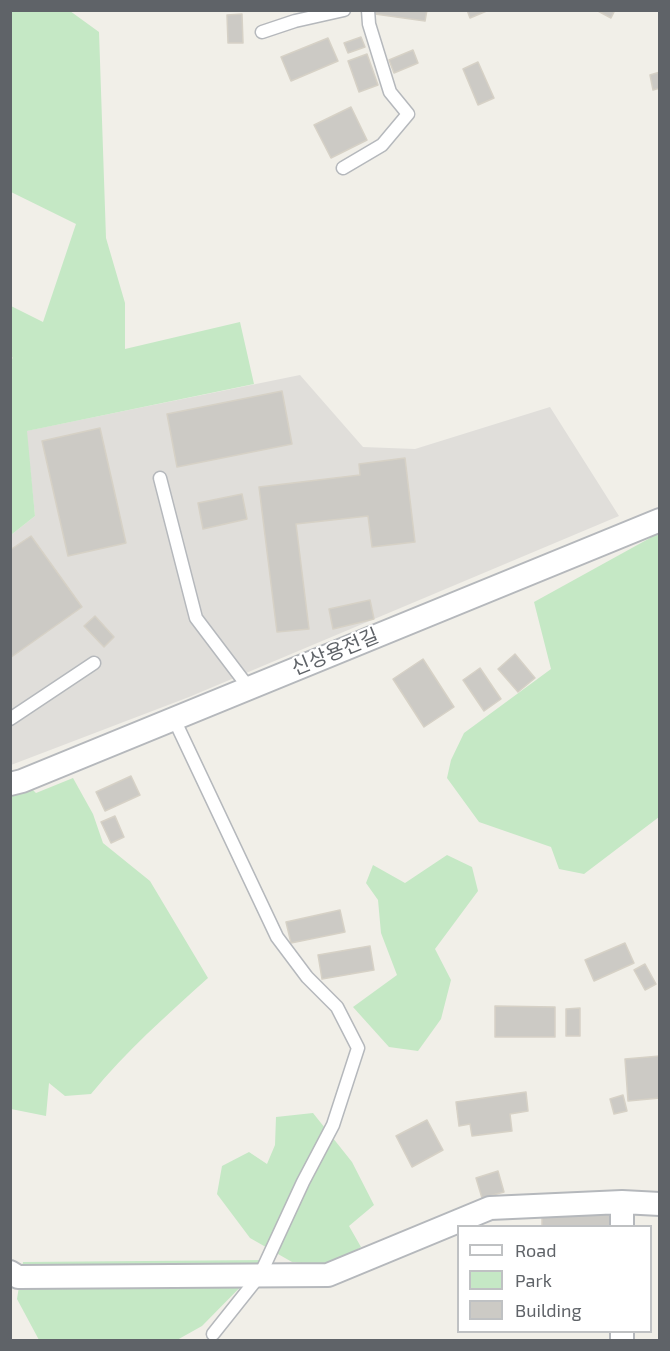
<!DOCTYPE html>
<meta charset="utf-8">
<style>
body{margin:0}
#map{position:relative;width:670px;height:1351px;overflow:hidden;background:#f1efe8;font-family:"Exo 2",sans-serif}
canvas{display:block}
.frame{position:absolute;inset:0;border:12px solid #5f6368;pointer-events:none}
.legend{position:absolute;left:457px;top:1225px;width:195px;height:108px;box-sizing:border-box;background:#fff;border:2px solid #bfc1c3;margin:0;padding:8px 10px;list-style:none;font-size:18px;color:#5f6368}
.legend li{display:flex;align-items:center;gap:12px;height:30px}
.legend b{width:30px;border:2px solid #bfc1c3}
</style>
<div id="map">
<canvas width="670" height="1351"></canvas>
<div class="frame"></div>
<ul class="legend">
<li><b style="height:8px;background:#fff"></b>Road</li>
<li><b style="height:16px;background:#c5e8c5"></b>Park</li>
<li><b style="height:16px;background:#cccac5"></b>Building</li>
</ul>
</div>
<script>
const c = document.querySelector('canvas').getContext('2d');
c.lineJoin = 'round';
function fillPath(path, color) { c.fillStyle = color; c.fill(path, 'evenodd'); }
function strokePath(path, color, width, dash) { c.strokeStyle = color; c.lineWidth = width; c.lineCap = dash ? 'butt' : 'round'; c.setLineDash(dash || []); c.stroke(path); }
function label(font, color, halo, rows, align = 'center') {
  c.font = font + ' "Exo 2","Noto Sans KR",sans-serif'; c.lineWidth = 4.5; c.setLineDash([]); c.textBaseline = 'middle'; c.strokeStyle = halo; c.fillStyle = color; for (const [text, x, y, turn = 0] of rows) {
    c.save(); c.translate(x, y); c.rotate((+turn || 0) * Math.PI / 180); c.textAlign = isNaN(turn) ? turn : align; if (halo) c.strokeText(text, 0, 0); c.fillText(text, 0, 0); c.restore();
  }
}
const industrial = new Path2D(`
 M300 375 363 447 415 449 550 407 619 516 189 697 11 765V535L35 516 26 431Z`);
const green = new Path2D(`
 M11 10 70 11 99 32 106 238 125 303V349L240 322 254 384 27 431 35 516 11 535 10 360 13 358 10 355 11 306 43 322 76 224 11 192Z
 M659 526V817L584 874 559 869 551 847 479 822 447 778 451 760 464 733 551 669 534 602 650 538Z
 M73 778 93 814 103 843 150 881 208 978C167 1015 126 1051 91 1094L65 1096 49 1083 46 1116 11 1109 10 921 12 916 10 914 11 792 30 787 36 793Z
 M447 855 472 867 478 891 435 949 451 980 441 1019 418 1051 389 1047 353 1007 397 975 381 933 378 900 366 883 373 865 405 883Z
 M313 1113 352 1162 374 1205 349 1226 361 1247 330 1266 292 1262 250 1238 217 1194 222 1166 249 1152 267 1164 275 1145 276 1117Z
 M267 1260 202 1326 177 1340H39L17 1299 23 1262Z`);
const building = new Path2D(`
 M375 10H427L425 21 375 14Z
 M467 10H489L470 18Z
 M596 10H615L611 18Z
 M242 14 243 43H228L227 15Z
 M361 37 365 47 348 53 344 43Z
 M328 38 338 61 291 81 281 57Z
 M413 50 418 63 394 73 389 60Z
 M367 54 378 85 359 92 348 61Z
 M478 62 494 98 478 105 463 69Z
 M660 72V88L653 90 650 75Z
 M351 107 367 140 331 158 314 125Z
 M282 391 292 444 177 467 167 414Z
 M100 428 126 543 68 556 42 441Z
 M405 458 415 542 372 547 368 516 296 524 309 629 277 632 259 487 360 475 359 464Z
 M242 494 247 519 203 529 198 503Z
 M31 536 82 607 10 658V550Z
 M370 600 374 619 333 629 329 609Z
 M95 616 114 637 104 647 84 626Z
 M515 654 535 678 518 692 498 669Z
 M423 659 454 707 424 727 393 679Z
 M480 668 501 699 484 711 463 680Z
 M131 776 140 795 105 811 96 792Z
 M115 816 124 837 111 843 101 822Z
 M340 910 345 932 291 943 286 922Z
 M625 943 634 963 594 981 585 960Z
 M370 946 374 970 322 979 318 955Z
 M645 964 656 984 645 990 634 970Z
 M495 1006 555 1007V1037H495Z
 M580 1008V1036H566V1009Z
 M660 1056V1098L628 1101 625 1059Z
 M526 1092 528 1111 510 1114 512 1131 472 1136 470 1124 459 1126 456 1102Z
 M623 1095 627 1111 614 1114 610 1099Z
 M427 1120 443 1150 412 1167 396 1136Z
 M498 1171 504 1192 482 1198 476 1178Z
 M542 1213 613 1215 612 1226H542Z`);
const lane = new Path2D(`
 M262 32 295 21 344 10
 M343 168 382 145 408 114 390 92 369 24 368 10
 M160 478 196 618 249 688
 M10 719 94 663
 M174 719 277 937 307 977 337 1007 358 1048 333 1125 303 1182 260 1275 213 1334`);
const street = new Path2D(`
 M10 784 22 781 660 520
 M622 1202V1226
 M10 1272 18 1277 328 1275 490 1208 622 1202 660 1204
 M622 1332V1340`);
const streetNames = [
 ["신상용전길",335,652,-22]
];
fillPath(industrial, '#e0deda');
fillPath(green, '#c5e8c5');
fillPath(building, '#cccac5');
strokePath(building, '#d6d1c6', 1.5);
strokePath(lane, '#b5b8bc', 15);
strokePath(street, '#b5b8bc', 26);
strokePath(lane, '#fff', 12);
strokePath(street, '#fff', 22);
label('20px', '#5f6368', '#fff', streetNames);
</script>
